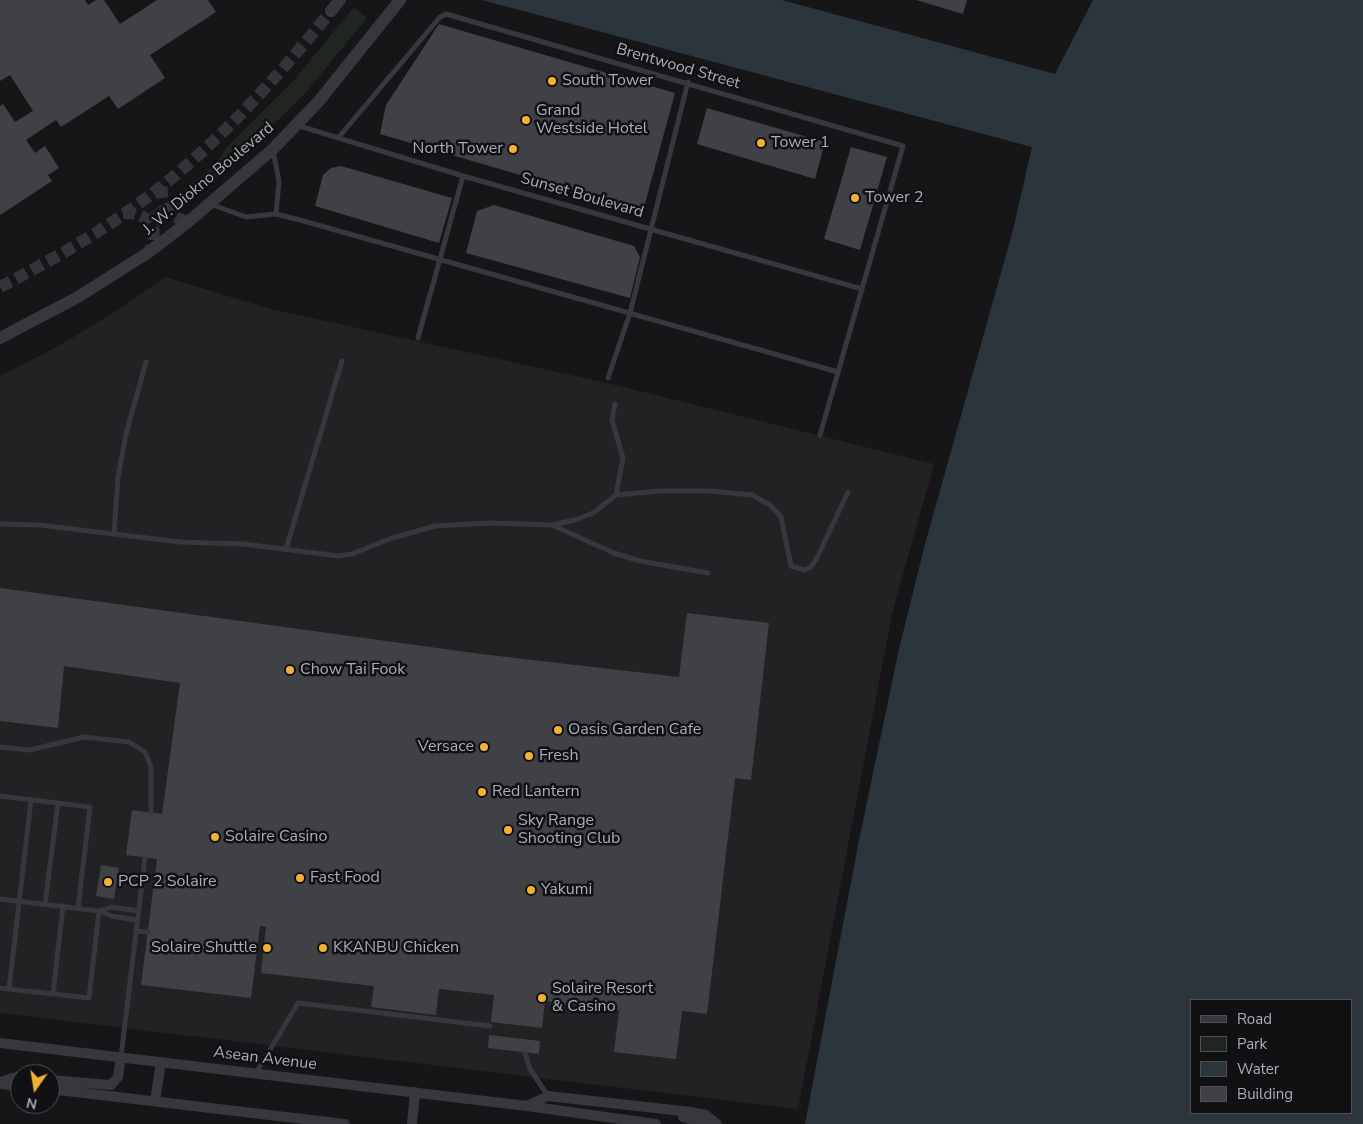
<!DOCTYPE html>
<style>
body{margin:0}
#map{position:relative;width:1363px;height:1124px;overflow:hidden;background:#161618;font-family:"Nunito Sans",sans-serif}
canvas{display:block}
.legend{position:absolute;left:1190px;top:999px;width:162px;height:115px;box-sizing:border-box;background:#111113;border:1px solid #4d4f55;margin:0;padding:6px 9px;list-style:none;font-size:15px;color:#a8adb8}
.legend li{display:flex;align-items:center;gap:10px;height:25px}
.legend b{width:25px;border:1px solid #4d4f55}
.north{position:absolute;left:10px;top:1064px;width:50px;height:50px;box-sizing:border-box;background:#111113;border:1px solid #4d4f55;border-radius:50%;rotate:193deg;font-size:14px;font-weight:700;line-height:20px;text-align:center;color:#a8adb8}
.north::after{content:'';display:block;margin:auto;width:18px;height:22px;background:#f2b134;clip-path:polygon(50% 0,100% 100%,50% 72%,0 100%)}
</style>
<div id="map">
<canvas width="1363" height="1124"></canvas>
<ul class="legend">
<li><b style="height:6px;background:#37383d"></b>Road</li>
<li><b style="height:14px;background:#1e261f"></b>Park</li>
<li><b style="height:14px;background:#2c353c"></b>Water</li>
<li><b style="height:14px;background:#404145"></b>Building</li>
</ul>
<div class="north">N</div>
</div>
<script>
const c = document.querySelector('canvas').getContext('2d');
c.lineJoin = 'round';
function fillPath(path, color) { c.fillStyle = color; c.fill(path, 'evenodd'); }
function strokePath(path, color, width, dash) { c.strokeStyle = color; c.lineWidth = width; c.lineCap = dash ? 'butt' : 'round'; c.setLineDash(dash || []); c.stroke(path); }
function label(font, color, halo, rows, align = 'center') {
  c.font = font + ' "Nunito Sans",sans-serif'; c.lineWidth = 5; c.setLineDash([]); c.textBaseline = 'middle'; c.strokeStyle = halo; c.fillStyle = color; for (const [text, x, y, turn = 0] of rows) {
    c.save(); c.translate(x, y); c.rotate((+turn || 0) * Math.PI / 180); c.textAlign = isNaN(turn) ? turn : align; if (halo) c.strokeText(text, 0, 0); c.fillText(text, 0, 0); c.restore();
  }
}
const built = new Path2D(`
 M165 277 267 308 607 383 934 464 892 614 798 1109 0 1013V376L62 344 110 315Z`);
const green = new Path2D(`
 M354 7 367 18 307 91 238 160 177 210 170 207V202L217 163 226 148 294 80Z
 M159 206 168 221 158 228 150 212Z`);
const water = new Path2D(`
 M482 0H782L1055 74 1093 0H1363V1124H805L859 840 899 649 925 544 1013 230 1032 147ZM1352 1000V1113H1192V1000Z`);
const building = new Path2D(`
 M0 0H85L88 5 96 0H104L120 24 157 0H208L216 12 150 55 165 78 118 109 109 96 61 127 56 120 26 140 35 153 45 146 59 168 48 175 52 181 0 215V106L3 104 15 122 33 111 10 75 0 81Z
 M916 0H967L963 14Z
 M439 24 675 93 643 211 380 134 386 105Z
 M707 108 825 142 815 179 697 144Z
 M851 147 887 157 860 250 824 239Z
 M341 166 452 198 439 243 315 206 323 175 331 168Z
 M494 205 634 246 640 257 630 298 466 253 477 211Z
 M0 588 481 654 679 677 687 613 769 623 751 780 735 778 707 1014 682 1011 676 1059 614 1052 619 1010 545 1001 542 1028 491 1022 494 995 439 989 436 1015 371 1007 374 986 261 973 266 927 260 926 251 998 141 985 157 859 126 855 132 810 162 814 180 683 64 666 58 728 0 721Z
 M101 865 119 868 114 899 96 896Z
 M489 1035 540 1041 539 1054 488 1048Z`);
const tertiaryTunnel = new Path2D(`
 M162 186C160 205 169 217 188 222
 M123 213C149 212 161 228 149 252
 M0 287C56 258 112 226 162 186 226 135 280 74 331 11`);
const path = new Path2D(`
 M569 784 664 798 675 775 682 715`);
const service = new Path2D(`
 M296 125 463 176 862 289
 M338 138 440 17 446 14 903 146 820 435
 M273 151 279 181 276 214
 M210 204 246 217 276 214 300 220 838 372
 M418 338 463 176
 M608 378 630 313 688 82
 M615 404 612 420 623 458 616 495
 M0 524 40 525 180 542 244 544 338 556 352 554 392 538 435 526 490 523 552 525 575 520 593 513 616 495 660 491H710L752 495 770 505 781 517 791 566 804 570 811 567 817 558 848 492
 M552 525 614 553 640 561 708 573
 M114 534 118 477 126 434 146 362
 M286 549 342 361
 M0 747 30 750 84 737 129 742 145 752 151 767V813
 M0 796 90 807 78 908
 M0 899 99 911 111 916 137 920
 M45 904 58 803
 M99 911 111 907 139 911
 M136 931 148 932
 M0 988 89 998 99 911
 M9 989 31 800
 M53 994 63 906
 M525 1053 530 1069 548 1096
 M121 1057 145 858
 M256 1073 298 1003 490 1026`);
const minor = new Path2D(`
 M0 1043 527 1106 548 1096 691 1112 706 1115 717 1124
 M50 1080 111 1085 118 1077 121 1057
 M0 1082 20 1076
 M0 1084 20 1086
 M50 1089 345 1124
 M155 1101 161 1062
 M527 1106 656 1124
 M683 1117 706 1124
 M412 1124 415 1092`);
const tertiary = new Path2D(`
 M331 11 340 0
 M0 338 78 297 149 252 188 222 273 149 319 101 400 0`);
const markers = [
 [552,81,5,"#f2b134"],
 [526,120,5,"#f2b134"],
 [761,143,5,"#f2b134"],
 [513,149,5,"#f2b134"],
 [855,198,5,"#f2b134"],
 [290,670,5,"#f2b134"],
 [558,730,5,"#f2b134"],
 [484,747,5,"#f2b134"],
 [529,756,5,"#f2b134"],
 [482,792,5,"#f2b134"],
 [508,830,5,"#f2b134"],
 [215,837,5,"#f2b134"],
 [300,878,5,"#f2b134"],
 [108,882,5,"#f2b134"],
 [531,890,5,"#f2b134"],
 [267,948,5,"#f2b134"],
 [323,948,5,"#f2b134"],
 [542,998,5,"#f2b134"]
];
const streetNames = [
 ["Brentwood Street",678,67,16],
 ["J. W. Diokno Boulevard",209,179,-40],
 ["Sunset Boulevard",582,196,16],
 ["Asean Avenue",265,1059,7]
];
const poiNames = [
 ["South Tower",562,81],
 ["Grand",536,111],
 ["Westside Hotel",536,129],
 ["Tower 1",771,143],
 ["North Tower",503,149,"right"],
 ["Tower 2",865,198],
 ["Chow Tai Fook",300,670],
 ["Oasis Garden Cafe",568,730],
 ["Versace",474,747,"right"],
 ["Fresh",539,756],
 ["Red Lantern",492,792],
 ["Sky Range",518,821],
 ["Shooting Club",518,839],
 ["Solaire Casino",225,837],
 ["Fast Food",310,878],
 ["PCP 2 Solaire",118,882],
 ["Yakumi",541,890],
 ["Solaire Shuttle",257,948,"right"],
 ["KKANBU Chicken",333,948],
 ["Solaire Resort",552,989],
 ["& Casino",552,1007]
];
fillPath(built, '#222225');
fillPath(green, '#1e261f');
fillPath(water, '#2c353c');
fillPath(building, '#404145');
strokePath(tertiaryTunnel, '#333438', 12, [12, 6]);
strokePath(path, '#3d3f44', 2.5, [2.5, 4]);
strokePath(service, '#37383d', 5);
strokePath(minor, '#37383d', 10);
strokePath(tertiary, '#37383d', 12);
for (const [x, y, r, color] of markers) { const dot = new Path2D(); dot.arc(x, y, r, 0, 2 * Math.PI); c.fillStyle = color; c.fill(dot); strokePath(dot, '#111113', 2); }
label('16px', '#a8adb8', '#111113', streetNames);
label('16px', '#a8adb8', '#111113', poiNames, 'left');
</script>
